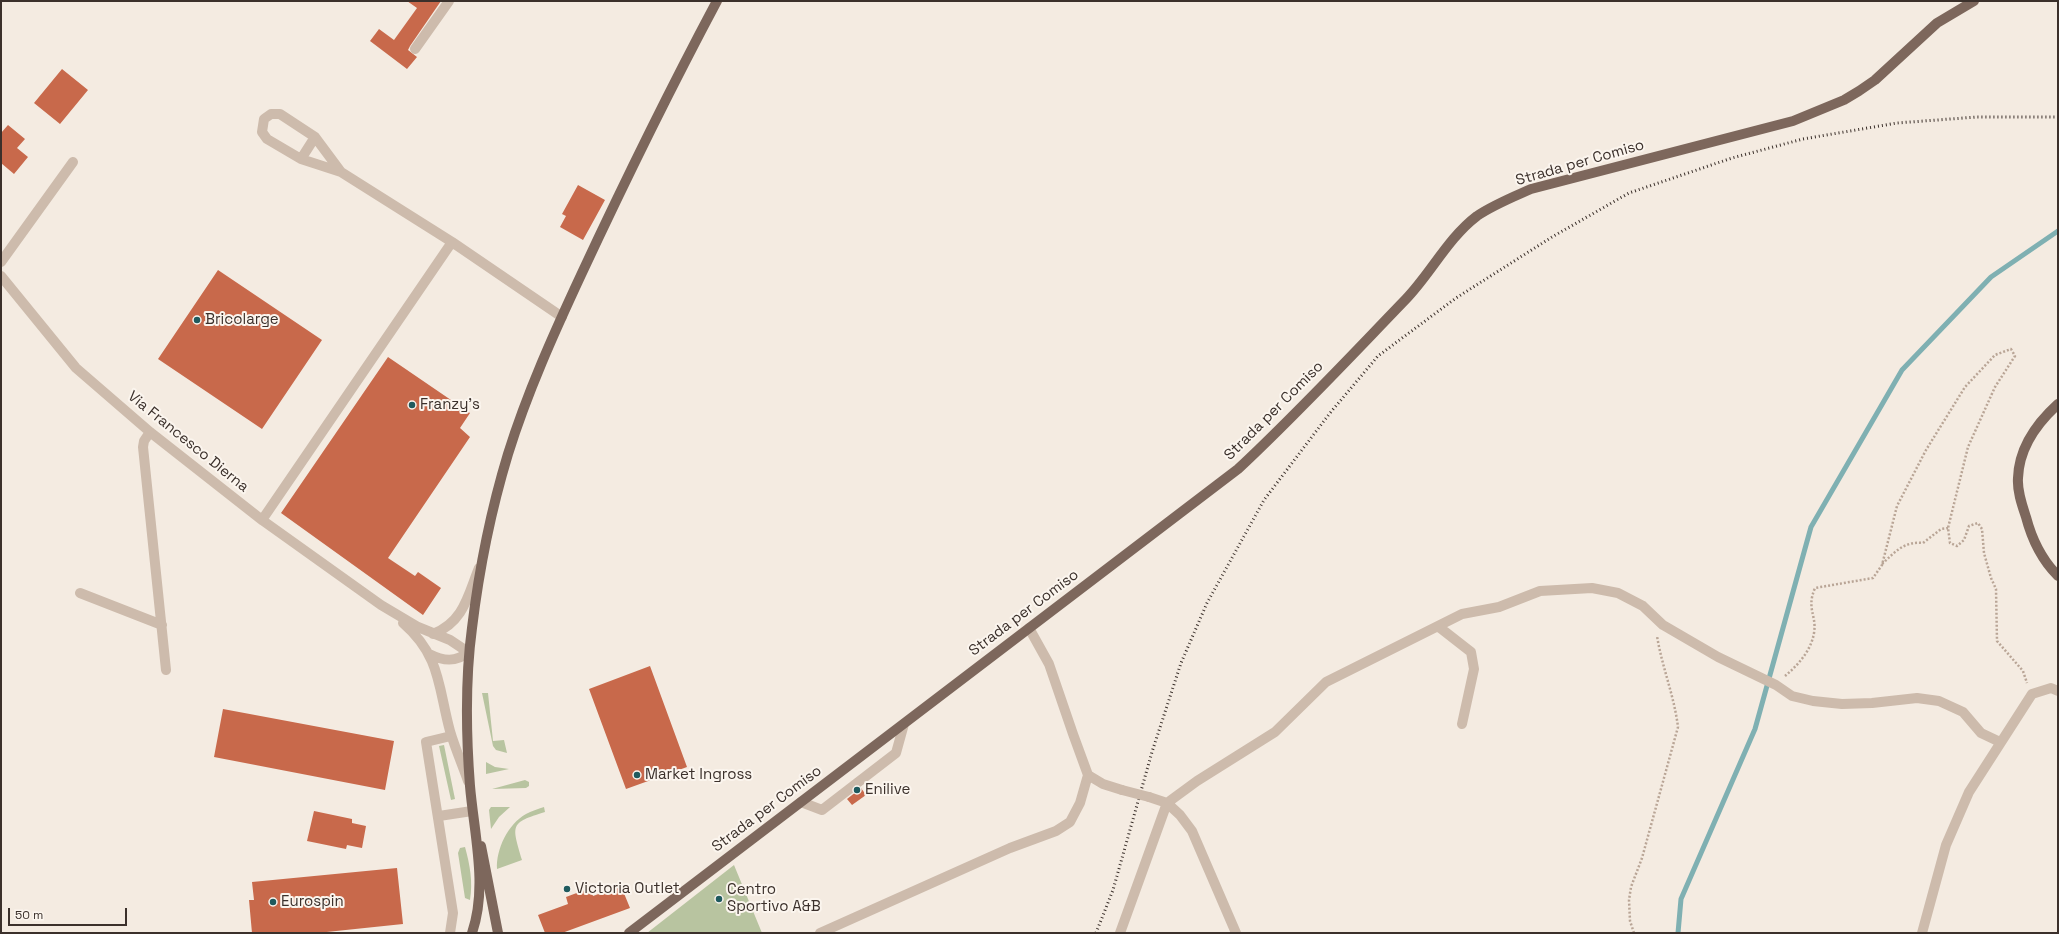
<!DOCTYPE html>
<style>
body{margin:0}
#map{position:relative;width:2059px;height:934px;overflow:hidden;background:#f4ebe1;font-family:"Space Grotesk",sans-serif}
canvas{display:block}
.frame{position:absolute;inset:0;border:2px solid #3b302b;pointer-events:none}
.scale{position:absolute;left:8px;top:908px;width:119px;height:18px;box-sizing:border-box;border:2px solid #3b302b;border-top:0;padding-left:5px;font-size:12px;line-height:14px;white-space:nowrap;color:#3b302b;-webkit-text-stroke:3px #fbf5ee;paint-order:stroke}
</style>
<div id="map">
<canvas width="2059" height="934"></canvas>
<div class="frame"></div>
<div class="scale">50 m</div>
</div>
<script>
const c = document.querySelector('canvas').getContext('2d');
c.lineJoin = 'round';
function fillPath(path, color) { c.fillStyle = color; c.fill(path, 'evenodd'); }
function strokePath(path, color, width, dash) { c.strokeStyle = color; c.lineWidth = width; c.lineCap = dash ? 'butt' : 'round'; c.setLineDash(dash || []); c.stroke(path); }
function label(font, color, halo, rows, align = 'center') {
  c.font = font + ' "Space Grotesk",sans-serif'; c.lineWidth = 4; c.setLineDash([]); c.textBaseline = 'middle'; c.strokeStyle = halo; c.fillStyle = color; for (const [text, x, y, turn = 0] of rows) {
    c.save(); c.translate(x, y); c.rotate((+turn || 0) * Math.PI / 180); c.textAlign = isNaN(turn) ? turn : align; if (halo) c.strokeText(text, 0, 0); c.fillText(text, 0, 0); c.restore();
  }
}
const green = new Path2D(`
 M482 693H488L493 741 504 740 507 753 496 750 493 746Z
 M444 745 455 799 451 800 439 746Z
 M486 762 495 767 509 769 486 774Z
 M525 780 529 782V786L526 788 492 789Z
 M491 807H510L499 817 491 829 489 810Z
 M544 807 545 812C509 823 512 825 522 860L497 869C496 849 508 824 526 814 531 811 538 809 544 807Z
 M465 847C470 865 473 882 470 900L465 898 458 853 460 848Z
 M734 865 762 933H647Z`);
const stream = new Path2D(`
 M1678 933 1681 899 1755 729 1811 527 1902 370 1991 277 2058 231`);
const building = new Path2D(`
 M407 1H441L410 46 408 50 417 57 407 69 370 41 379 29 394 40 417 8Z
 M62 69 88 90 60 124 34 103Z
 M8 125 25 139 17 148 28 157 14 174 1 163V133Z
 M578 185 605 200 583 240 560 227 566 216 562 214Z
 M218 270 322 340 262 429 158 359Z
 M388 357 470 413 460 428 470 437 388 558 415 576 418 572 441 588 423 615 281 513Z
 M650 666 687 767 626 789 589 689Z
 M223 709 394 741 385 790 214 757Z
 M861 788 866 795 852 805 847 799Z
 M314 811 352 819V823L366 826 362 848 347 845 346 849 307 841Z
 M397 868 403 924 317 933H252L249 900H254L252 882Z
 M621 886 630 908 562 933H545L538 915 568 904 566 897 590 888 593 896Z`);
const path = new Path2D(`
 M1882 564C1895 552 1904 541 1923 543L1941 529 1948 528
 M1785 676C1798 665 1811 651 1814 633 1817 615 1806 609 1815 588L1873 578 1882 565 1897 506 1926 450 1965 387 1995 355 2011 349 2015 356 1995 387 1968 447 1948 528 1950 543 1957 546 1964 540 1969 526 1978 523 1982 529 1984 553 1991 578 1996 589 1997 641 2023 671 2027 683
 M1634 933 1630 921 1629 900 1631 887 1642 858 1678 727C1674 695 1662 667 1657 636`);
const minor = new Path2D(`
 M415 49 449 1
 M301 159 315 137
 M341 172 315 137 280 114H271L264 119 262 132 267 139 301 159 341 172 452 242 562 317
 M1 262 73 162
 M1 276 76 368 150 432 262 520 381 605 418 627 450 640 468 652C456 663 443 661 429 654
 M150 432 144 441 143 447 166 670
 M262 520 452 242
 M80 593 162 625
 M403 623C441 656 438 687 450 731 455 748 462 764 468 781
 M1439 627 1471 652 1474 669 1462 724
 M1029 628 1049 664 1073 734 1088 775 1103 784 1122 790
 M433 634C464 622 468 595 479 568
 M1149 797 1167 803 1197 781 1275 732 1326 682 1462 614 1499 607 1540 591 1592 588 1618 593 1643 606 1663 625 1718 657 1776 685 1792 696 1813 701 1842 704 1872 703 1917 698 1939 701 1963 712 1981 733 2000 742
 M801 802 822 810 896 753 904 724
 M439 816 472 811
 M450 933 453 913 426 742 451 736
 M820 933 1010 848 1056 831 1070 822 1080 803 1088 775
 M1120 933 1167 803 1180 815 1192 831 1236 933
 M1922 933 1946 845 1969 792 2032 694 2051 688 2058 691`);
const major = new Path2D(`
 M2058 404C2037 423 2019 448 2018 478 2017 491 2022 505 2026 517 2032 540 2041 559 2058 576
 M481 846 498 933
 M472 933C488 886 474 834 470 786 466 734 465 680 472 628 479 570 491 510 508 454 527 393 554 333 581 275 624 183 669 91 717 1
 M629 933 1238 469C1296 415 1351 356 1406 299 1431 273 1448 238 1477 216 1493 205 1513 197 1531 189L1793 121 1844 100 1859 91 1875 80 1937 23 1974 1`);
const rail = new Path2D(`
 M1096 933 1113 890 1152 752 1181 663 1207 603 1264 500 1330 413 1378 356 1456 298 1552 237 1629 193 1732 158 1803 139 1897 123 1977 117H2058`);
const minorBridge = new Path2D(`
 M1122 790 1149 797`);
const markers = [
 [197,320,4,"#1f5a5e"],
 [412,405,4,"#1f5a5e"],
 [637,775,4,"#1f5a5e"],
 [857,790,4,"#1f5a5e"],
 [567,889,4,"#1f5a5e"],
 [719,899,4,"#1f5a5e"],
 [273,902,4,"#1f5a5e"]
];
const streetNames = [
 ["Strada per Comiso",1580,163,-16],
 ["Strada per Comiso",1274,411,-45],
 ["Via Francesco Dierna",188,442,39],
 ["Strada per Comiso",1024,613,-37],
 ["Strada per Comiso",767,809,-37]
];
const poiNames = [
 ["Bricolarge",205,320],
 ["Franzy's",420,405],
 ["Market Ingross",645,775],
 ["Enilive",865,790],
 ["Victoria Outlet",575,889],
 ["Centro",727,890],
 ["Sportivo A&B",727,907],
 ["Eurospin",281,902]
];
fillPath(green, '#b8c4a0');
strokePath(stream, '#7fb0b2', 5);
fillPath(building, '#c8694b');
strokePath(path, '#b9a596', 2.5, [2, 2]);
strokePath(minor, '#cdbbac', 10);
strokePath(major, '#7d675c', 10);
strokePath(rail, '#3b302b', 3, [1, 3]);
strokePath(minorBridge, '#cdbbac', 10);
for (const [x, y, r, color] of markers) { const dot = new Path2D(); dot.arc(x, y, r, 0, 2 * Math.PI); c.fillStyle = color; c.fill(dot); strokePath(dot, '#fbf5ee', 1.5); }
label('15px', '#3b302b', '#fbf5ee', streetNames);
label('15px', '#3b302b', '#fbf5ee', poiNames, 'left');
</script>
